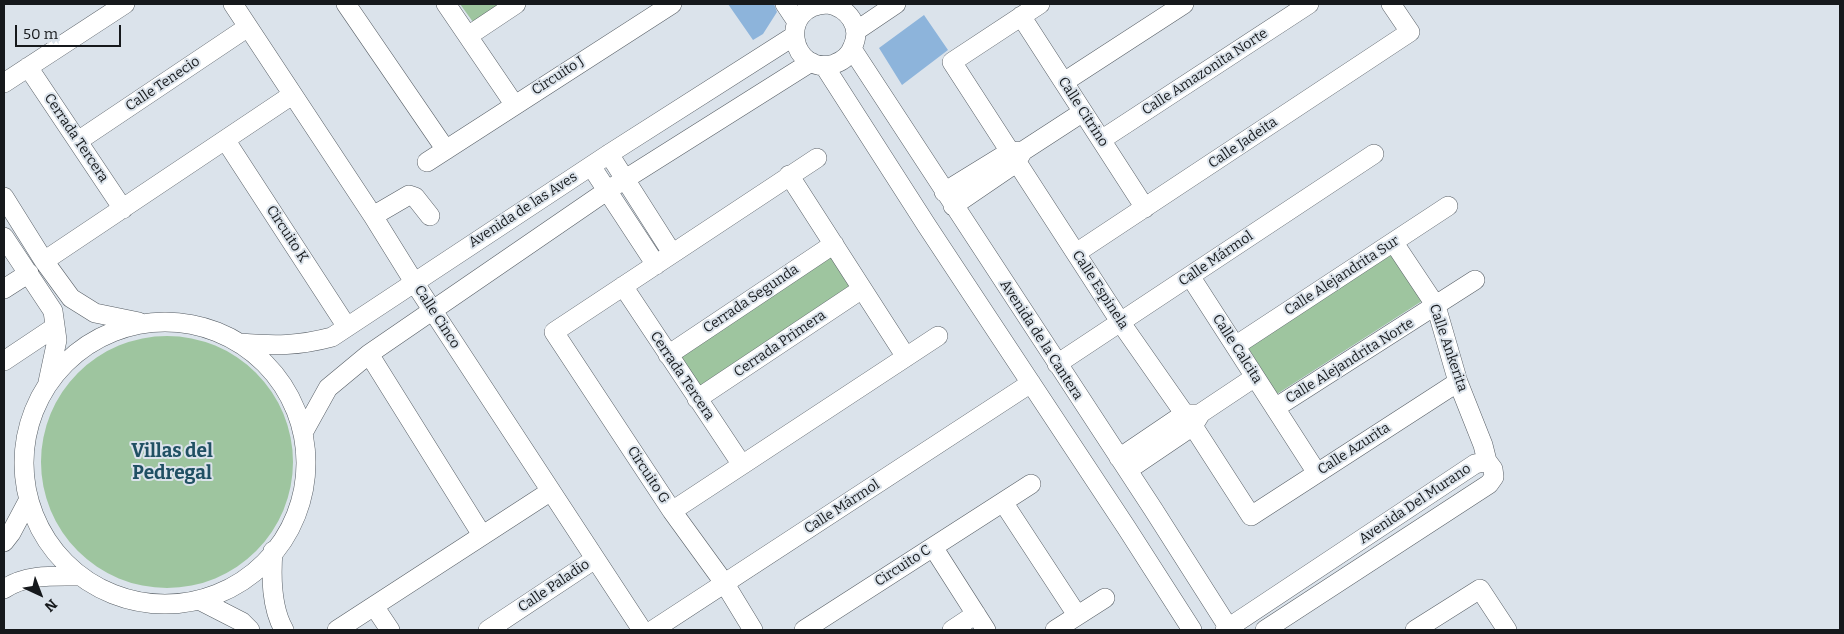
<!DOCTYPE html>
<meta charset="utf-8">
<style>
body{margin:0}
#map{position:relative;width:1844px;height:634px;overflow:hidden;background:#dbe3eb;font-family:Bitter,serif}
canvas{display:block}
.frame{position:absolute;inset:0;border:5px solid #16191c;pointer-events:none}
.north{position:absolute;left:15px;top:569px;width:50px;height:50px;-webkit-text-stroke:4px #dbe3eb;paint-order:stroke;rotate:137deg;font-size:14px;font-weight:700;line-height:20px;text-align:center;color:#16191c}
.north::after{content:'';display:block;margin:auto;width:18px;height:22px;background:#16191c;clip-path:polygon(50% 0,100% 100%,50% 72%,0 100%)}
.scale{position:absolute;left:15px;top:25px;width:106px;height:22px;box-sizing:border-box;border:2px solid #16191c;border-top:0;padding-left:6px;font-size:15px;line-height:18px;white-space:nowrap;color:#16191c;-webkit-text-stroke:4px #dbe3eb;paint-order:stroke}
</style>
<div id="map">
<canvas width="1844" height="634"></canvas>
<div class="frame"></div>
<div class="north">N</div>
<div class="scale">50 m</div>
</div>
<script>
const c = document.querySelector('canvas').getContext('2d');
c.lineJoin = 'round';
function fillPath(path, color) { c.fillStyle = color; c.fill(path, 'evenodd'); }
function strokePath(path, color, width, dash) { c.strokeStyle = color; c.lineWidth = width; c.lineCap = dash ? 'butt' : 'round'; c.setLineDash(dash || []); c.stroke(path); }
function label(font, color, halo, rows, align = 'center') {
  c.font = font + ' Bitter,serif'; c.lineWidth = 4; c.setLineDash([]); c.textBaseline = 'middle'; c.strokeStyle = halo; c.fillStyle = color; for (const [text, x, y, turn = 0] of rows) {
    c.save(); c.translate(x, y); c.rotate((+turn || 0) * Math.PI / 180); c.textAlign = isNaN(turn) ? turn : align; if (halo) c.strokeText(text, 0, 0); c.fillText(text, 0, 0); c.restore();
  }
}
const green = new Path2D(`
 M460 4H501L473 22Z
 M1392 254 1422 301 1277 394 1247 346Z
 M830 256 851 288 699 388 678 356Z
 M41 462a126 126 0 1 1 252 0a126 126 0 1 1-252 0Z`);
const building = new Path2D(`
 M728 4H774L777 12 763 34 753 40Z
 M924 15 948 50 902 85 879 48Z`);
const minor = new Path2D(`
 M233 4 373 216 414 282 642 630
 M346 4 446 150
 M446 4 514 104
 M785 4 797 22
 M827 4C776 6 791 77 834 64 843 61 850 55 853 46 862 26 848 8 828 4
 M1040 4 952 62 1121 323 1193 426 1251 516 1458 382
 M1021 16 1145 208
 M856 31 896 4
 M468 36 516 4
 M852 49 1153 509 1230 630
 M28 67 123 209
 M825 67 927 226 1126 527 1192 630
 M1064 82 1184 4
 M4 83 125 4
 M1101 140 1309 4
 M78 141 248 27
 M226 141 347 327
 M609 154 672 253
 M427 162 672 4
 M591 166 656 265
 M789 175 906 357
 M944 192 1009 152 1021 151
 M4 197 44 261 71 298 95 313 139 322
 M953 206 1016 163 1023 151 1083 112
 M373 216 409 195 415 197 430 216
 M4 237 53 311 57 340 48 382
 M1394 243 1436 306 1458 382 1483 445 1487 461
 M1076 253 1410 32 1391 4
 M44 261 292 95
 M1190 276 1317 473
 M623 286 742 465
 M4 289 29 273
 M24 463a141 141 0 1 1 282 0a141 141 0 1 1-282 0Z
 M240 343C275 346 298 346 332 337L609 154 794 36
 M1235 346 1448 206
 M369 354 482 535
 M668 355 834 244
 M4 361 55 327
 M1057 364 1374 154
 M697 399 862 289
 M1275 408 1475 280
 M303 433 328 388 369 354 608 190 811 62
 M1119 458 1184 414H1197
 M1128 470 1193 426 1201 413 1255 377
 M1003 502 1077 615
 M672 511 938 336
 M4 542 11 533 28 501
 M933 547 986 630
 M273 551C271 577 271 607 284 630
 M4 589C26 574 54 576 79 576
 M201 601 242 622 250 630
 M374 606 390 630
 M337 630 551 491
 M488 630 595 559
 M653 630 1031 383
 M753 630 725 584 672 511 554 332 817 158
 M804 630 1031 484
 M952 630 976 614
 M1055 630 1105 598
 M1225 630 1475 464 1487 461 1493 469 1494 477 1489 484 1265 630
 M1415 630 1480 589 1507 630`);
const streetNames = [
 ["Calle Amazonita Norte",1205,72,-33],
 ["Circuito J",558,76,-33],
 ["Calle Tenecio",163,84,-34],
 ["Calle Citrino",1083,112,57],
 ["Cerrada Tercera",76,138,56],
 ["Calle Jadeita",1243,143,-34],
 ["Avenida de las Aves",523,210,-33],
 ["Circuito K",287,234,57],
 ["Calle Mármol",1216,259,-34],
 ["Calle Alejandrita Sur",1342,276,-33],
 ["Calle Espinela",1100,290,57],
 ["Cerrada Segunda",751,299,-34],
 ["Calle Cinco",437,317,57],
 ["Avenida de la Cantera",1041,340,57],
 ["Cerrada Primera",780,344,-34],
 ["Calle Ankerita",1448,348,71],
 ["Calle Calcita",1237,349,57],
 ["Calle Alejandrita Norte",1350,361,-32],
 ["Cerrada Tercera",682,376,56],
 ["Calle Azurita",1354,449,-33],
 ["Circuito G",648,475,57],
 ["Avenida Del Murano",1415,504,-34],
 ["Calle Mármol",842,507,-33],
 ["Circuito C",903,566,-33],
 ["Calle Paladio",554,586,-34]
];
const districtNames = [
 ["Villas del",172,452],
 ["Pedregal",172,474]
];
fillPath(green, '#9ec59f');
fillPath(building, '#8db4db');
strokePath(minor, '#565d64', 20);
strokePath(minor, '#fff', 19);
label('14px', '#16191c', '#dbe3eb', streetNames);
label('bold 19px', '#205063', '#dbe3eb', districtNames);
</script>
